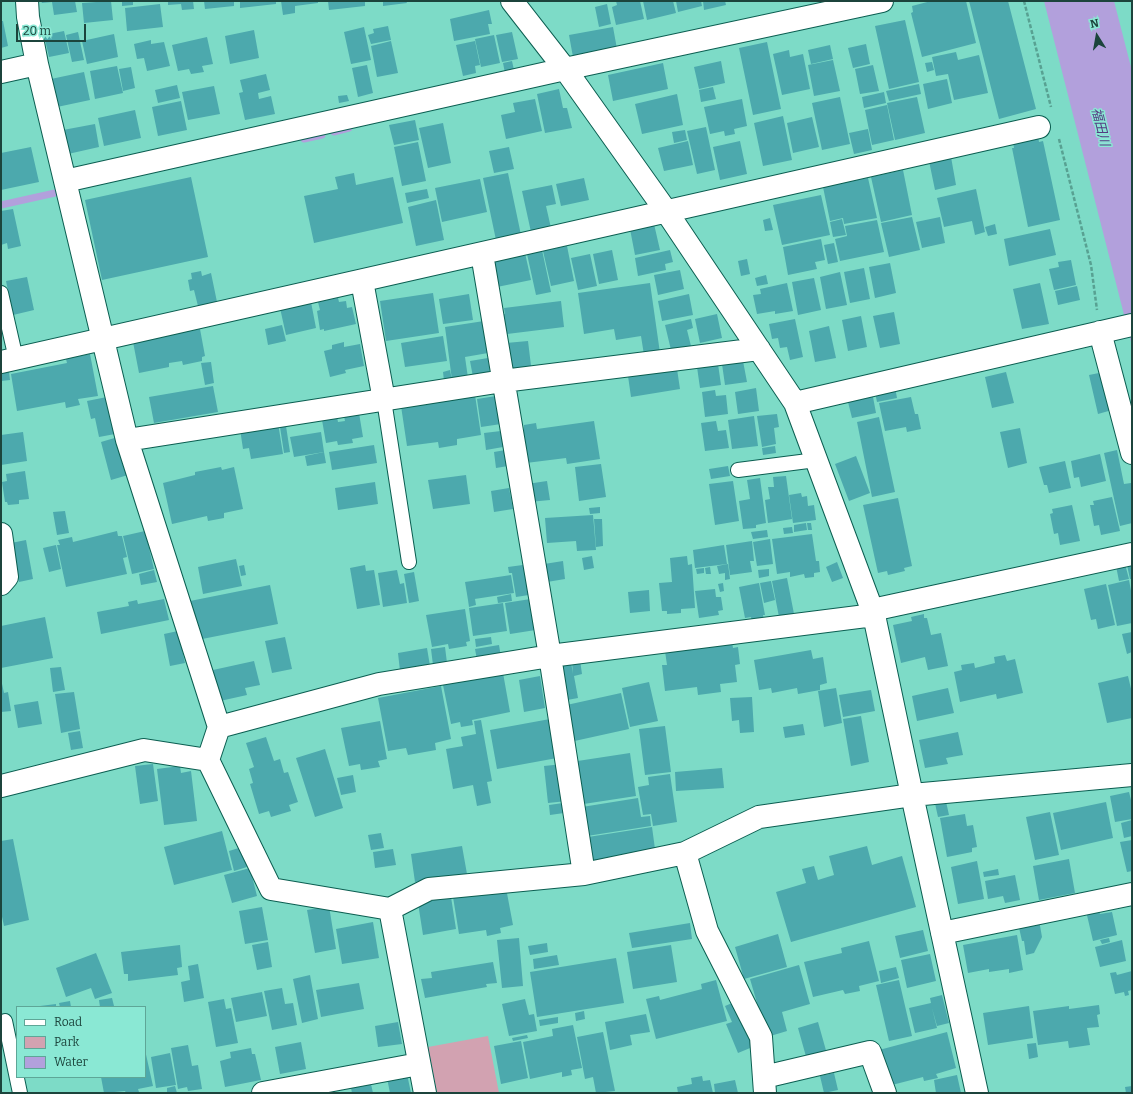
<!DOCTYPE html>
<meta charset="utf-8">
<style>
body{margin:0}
#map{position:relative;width:1133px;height:1094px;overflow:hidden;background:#7ddbc7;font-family:Bitter,serif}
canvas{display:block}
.frame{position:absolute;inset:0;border:2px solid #1c443c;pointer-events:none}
.legend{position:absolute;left:16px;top:1006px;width:130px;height:72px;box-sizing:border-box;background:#8ae8d4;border:1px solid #5ea697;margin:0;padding:5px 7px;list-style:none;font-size:12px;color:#1c443c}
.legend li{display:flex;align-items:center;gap:8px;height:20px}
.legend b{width:20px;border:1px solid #5ea697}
.north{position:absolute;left:1077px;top:16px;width:40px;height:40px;-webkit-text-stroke:3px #8ae8d4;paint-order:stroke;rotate:349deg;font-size:11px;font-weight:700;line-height:16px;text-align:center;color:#1c443c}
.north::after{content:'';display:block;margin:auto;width:14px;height:18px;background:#1c443c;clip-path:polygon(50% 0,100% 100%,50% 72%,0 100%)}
.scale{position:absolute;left:16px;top:24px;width:70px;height:18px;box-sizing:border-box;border:2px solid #1c443c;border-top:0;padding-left:5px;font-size:12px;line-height:14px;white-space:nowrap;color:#1c443c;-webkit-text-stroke:3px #8ae8d4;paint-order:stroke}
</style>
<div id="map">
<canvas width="1133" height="1094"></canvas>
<div class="frame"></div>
<ul class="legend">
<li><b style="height:5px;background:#fff"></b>Road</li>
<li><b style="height:11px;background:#d2a2b1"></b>Park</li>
<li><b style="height:11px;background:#b2a0dc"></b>Water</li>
</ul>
<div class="north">N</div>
<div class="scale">20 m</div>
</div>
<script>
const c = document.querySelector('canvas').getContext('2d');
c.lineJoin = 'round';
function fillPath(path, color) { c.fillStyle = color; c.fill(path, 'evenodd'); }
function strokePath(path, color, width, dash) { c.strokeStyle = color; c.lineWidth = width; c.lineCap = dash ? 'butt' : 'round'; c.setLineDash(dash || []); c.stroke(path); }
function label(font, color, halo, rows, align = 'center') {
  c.font = font + ' Bitter,"Noto Sans JP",serif'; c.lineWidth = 3; c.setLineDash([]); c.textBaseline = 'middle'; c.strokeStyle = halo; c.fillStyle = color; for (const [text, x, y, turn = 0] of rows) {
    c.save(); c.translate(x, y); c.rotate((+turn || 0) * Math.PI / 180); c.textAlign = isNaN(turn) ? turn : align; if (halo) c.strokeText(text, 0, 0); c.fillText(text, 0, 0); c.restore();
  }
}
const green = new Path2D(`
 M488 1036 499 1093H437L428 1047Z`);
const water = new Path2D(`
 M1044 1H1114L1132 71V346Z`);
const stream = new Path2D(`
 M334 132 349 128
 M304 139 322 135
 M1 205 55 193`);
const building = new Path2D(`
 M41 1H75L77 12 54 15 52 2 42 3Z
 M111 1 113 20 84 23 82 3Z
 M122 1H133V5L122 6Z
 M168 1H193L194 9 182 10 181 4 168 5Z
 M204 1H234V6L205 9Z
 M240 1H276V4L240 8Z
 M281 1H318V3L295 6V13L283 15Z
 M328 1H365V6L329 10Z
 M383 1H406L407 3 383 6Z
 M616 1H640L644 19 616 25 612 7 617 5Z
 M643 1H673L676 13 647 20Z
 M676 1H701L702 6 678 12Z
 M703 1H725L726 5 704 10Z
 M931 1H966L976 43 922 57 911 13 913 12 912 6Z
 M969 1H1008L1036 109 999 119Z
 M160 4 163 27 127 31 125 8Z
 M607 4 611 24 599 27 595 7Z
 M489 10 492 24H488L490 34 454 41 450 19Z
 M905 20 919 82 889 89 875 26Z
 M1 21H3L8 46 1 48Z
 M388 26 391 40 371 44 368 35 374 33 373 29Z
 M364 27 371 60 351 64 344 32Z
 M613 27 617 49 573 57 569 35Z
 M254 30 259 58 230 64 225 36Z
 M64 31 69 53 49 57 44 35Z
 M78 32 84 60 72 62 66 35Z
 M512 32 518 59 502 62 496 35Z
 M114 34 118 57 87 64 82 41Z
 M494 35 500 63 481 67 475 39Z
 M207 37 213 64 202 66 204 72 191 74 189 69 178 71 172 45Z
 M151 40V44L164 42 170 66 147 71 144 58 137 59 134 44Z
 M391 41 398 73 377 77 371 46Z
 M475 41 480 65 475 66 476 73 463 76 456 45Z
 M767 42 781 109 753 115 739 48Z
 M866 44 870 64 853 68 848 48Z
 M830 45 833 59 811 64 808 50Z
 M789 50 790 57 803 54 810 89 782 95 773 54Z
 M956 52 958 60 979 55 988 93 954 100 948 74 936 76 932 57Z
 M833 60 840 91 814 96 808 65Z
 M512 61 514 70 505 73 503 63Z
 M721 61 725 83 699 89 694 67Z
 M932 62 934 70 927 72 925 63Z
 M663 63 668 89 613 101 608 75Z
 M367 65 373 93 358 97 352 68Z
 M873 65 879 91 860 94 855 69Z
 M117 66 123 93 95 99 90 71Z
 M131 67 135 88 123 91 119 69Z
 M84 72 90 100 57 107 51 79Z
 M266 74 270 90 258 93 259 99 271 96 275 114 245 120 239 93 243 92 240 80Z
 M947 79 952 103 928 109 923 84Z
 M919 84 921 94 889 101 886 91Z
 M177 85 180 98 158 103 155 90Z
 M214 86 220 114 188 120 182 92Z
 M713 87 716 99 701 102 699 90Z
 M559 89 563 108H567L572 128 545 133 537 94Z
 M884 92 886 103 864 108 862 97Z
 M677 94 683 125 642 134 635 104Z
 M347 95 349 101 339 103 338 96Z
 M840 97 850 144 822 150 812 103Z
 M917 97 925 133 895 140 887 103Z
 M535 99 542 131 506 139 501 115 515 112 513 103Z
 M742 99 747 126 734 129 735 134 725 136 724 131 710 134 704 107Z
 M181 101 187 130 158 136 152 107Z
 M887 105 894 140 872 145 865 110Z
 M135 110 141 138 104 146 98 118Z
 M783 116 792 160 763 166 754 123Z
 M812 117 819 147 793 153 787 123Z
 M415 120 419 140 394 145 389 125Z
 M443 123 451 163 428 168 419 128Z
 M95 124 99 147 68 154 63 130Z
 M706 127 715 170 697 174 687 131Z
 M868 129 872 150 854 154 849 133Z
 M685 130 687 140 674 143 672 132Z
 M1038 136 1039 142 1043 141 1060 220 1028 227 1012 148H1014L1013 142Z
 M688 141 693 165 664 171 658 148Z
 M740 141 747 174 720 180 713 147Z
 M418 142 426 181 402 186 394 147Z
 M31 147 39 182 1 190V153Z
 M509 147 514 169 494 173 489 151Z
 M951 157 956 185 935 190 929 161Z
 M903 170 912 215 881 222 871 177Z
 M354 173 356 185 393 177 403 223 314 243 304 196 338 189 335 177Z
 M508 173 521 235 496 240 483 178Z
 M191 177 208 257 102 280 85 200Z
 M584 178 589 200 561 206 556 184Z
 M868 178 877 218 844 224 843 218 830 221 823 187Z
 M480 179 487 212 442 222 435 188Z
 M552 185 556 204 546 206 551 228 531 232 522 191Z
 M427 189 429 198 407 203 405 193Z
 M976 189 985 232 975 235 972 221 944 227 937 198Z
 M821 195 830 235 782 245 773 205Z
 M436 200 444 240 416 246 408 207Z
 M13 209 21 246 8 249 7 243 1 245V211Z
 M912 217 920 250 889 257 881 223Z
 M940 217 945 243 922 248 916 222Z
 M770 218 773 230 765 231 763 220Z
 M842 219 846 235 833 237 830 222Z
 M877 220 884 252 840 261 835 239 847 236 845 226Z
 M654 224 660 250 635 255 630 229Z
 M995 224 997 234 988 236 985 227Z
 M1050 229 1056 255 1009 266 1004 239Z
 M821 239 825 260 815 262 817 269 788 275 783 247Z
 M834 243 838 262 828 264 824 245Z
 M567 246 574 281 551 286 543 251Z
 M542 250 551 292 536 295 527 254Z
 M612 250 618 280 599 284 593 254Z
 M670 250 673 262 665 264 666 270 638 276 635 258Z
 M525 253 531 280 497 287 488 261Z
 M590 254 597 286 578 290 571 258Z
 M747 259 750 274 741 276 738 261Z
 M1071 260 1076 285 1054 290 1049 269 1059 267 1058 262Z
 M890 263 896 293 875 298 869 267Z
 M864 268 870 299 850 303 844 272Z
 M680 270 684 289 658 295 654 275Z
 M201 271 202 276 211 273 217 302 198 306 194 290 190 291 188 280 192 279 191 273Z
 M840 272 847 305 826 309 820 277Z
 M766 275 768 284 757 286 755 278Z
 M27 277 34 310 13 315 6 281Z
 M814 278 821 310 798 315 792 282Z
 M650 283 660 353 644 355 641 336 616 340 614 329 584 334 578 293Z
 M787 283 793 311 775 314V311L757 314 753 295 761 294 760 289Z
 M1040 283 1049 324 1022 329 1013 289Z
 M1077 286 1080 300 1058 305 1055 291Z
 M433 293 439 333 386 341 380 301Z
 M469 294 473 320 443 324 439 299Z
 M689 294 693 315 662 321 658 301Z
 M338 298 339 302 346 301 347 308 352 307 356 324 324 331V329L320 330 317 311 320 310 318 302Z
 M561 301 564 327 507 334 508 337 501 338 499 315 505 314 504 308Z
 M311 302 316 328 286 335 280 308Z
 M894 312 900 344 880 348 873 316Z
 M717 314 722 338 700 343 695 319Z
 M861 316 867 347 848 351 842 320Z
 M691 319 693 328 687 330 691 346 671 350 665 325Z
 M795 319 803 357 790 360 787 347 780 348 778 338 772 339 769 324Z
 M484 321 488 353 465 357 468 378 452 380 445 327Z
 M282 325 286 341 268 345 265 329Z
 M829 326 836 358 815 362 809 331Z
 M200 329 205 356 202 357V361L183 365 182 361 169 363V367L139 373 133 342Z
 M443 336 447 361 405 367 401 343Z
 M528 341 532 374 511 376 506 343Z
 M344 342V347L360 344 364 366 345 370 346 373 330 377 324 351 332 349V345Z
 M90 354 98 396 78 399 80 405 66 408 65 402 17 411 11 374 67 363 66 359Z
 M488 358 490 374 473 377 470 361Z
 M743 361 747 382 725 385 722 364Z
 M211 362 214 383 205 385 201 363Z
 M718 364 721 385 700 388 697 367Z
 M677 369 680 389 631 397 628 376Z
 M450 370 452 380 444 381 443 372Z
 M9 372 10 380 1 381V374Z
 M1006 372 1014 403 992 408 985 377Z
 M1104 372 1112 410 1098 414 1089 375Z
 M213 386 218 412 154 423 149 397Z
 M895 387 897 398 877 402 875 392Z
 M756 388 759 411 738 414 735 392Z
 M715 390 716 396 726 395 728 414 705 417 702 392Z
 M475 395 481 435 457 439V445L439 448 438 442 407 446 401 406Z
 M496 396 501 424 481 427 477 399Z
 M107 397 115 434 99 437 95 418 91 419 87 401Z
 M873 397 876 413 852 418 848 402Z
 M911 397 915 414H918L921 429 907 432 906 427 885 431 879 403Z
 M359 413 363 437 352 439 353 443 338 445 337 441 326 443 322 420 337 417 338 422 345 421 344 416Z
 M777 414 779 427 774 428 776 444 762 447 757 416Z
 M754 416 758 446 732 449 728 420Z
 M879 417 895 492 872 497 857 422Z
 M594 421 600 459 567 464 566 458 526 463 522 431H524V425L536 423 537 429Z
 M716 421 718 431 726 430 729 448 705 451 701 423Z
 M278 423 283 454 251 459 249 448 243 449 240 429Z
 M286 426 290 452 284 453 280 427Z
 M1020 428 1027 463 1008 468 1000 432Z
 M501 431 503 447 486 450 484 433Z
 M23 432 27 461 1 465V435Z
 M321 432 324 452 294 457 290 437Z
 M118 437 128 475 111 480 101 442Z
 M374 445 377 463 332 470 329 452Z
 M775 446 776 453 763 455 762 448Z
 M511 449 514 465 496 468 494 452Z
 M1117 450 1124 484 1131 483 1132 487V523L1120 526 1104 453Z
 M324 452 326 463 307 466 305 456Z
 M1100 454 1106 481 1081 487 1079 477 1074 478 1071 461Z
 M856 456 870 493 849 501 835 464Z
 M1065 461 1071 488 1049 493 1047 485H1044L1039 467Z
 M601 464 606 497 579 501 575 467Z
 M728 466 730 476 711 479 709 469Z
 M221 467 222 470 234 467 243 509 224 513V518L208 521 207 516 172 524 163 483 195 475V472Z
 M25 471 29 499 19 500V504L8 505 7 502H5L2 482 7 481 6 474Z
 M466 475 470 504 433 509 428 480Z
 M786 476 792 519 768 523 765 500 770 499 768 487H774L773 477Z
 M760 478 766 523 756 525V528L743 529 739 501 750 499 747 480Z
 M547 481 550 500 529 502 527 484Z
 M733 481 739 521 715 525 709 484Z
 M375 482 378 504 338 510 335 488Z
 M509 488 513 509 494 512 491 491Z
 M801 493 802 497 807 496 808 506 814 505 816 520 793 523 789 495Z
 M1112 497 1120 531 1101 535 1099 525 1094 526 1090 505H1094L1093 501Z
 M898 498 912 566 904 568 905 571 888 575 887 571 878 573 863 505Z
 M1072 505 1080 541 1060 545 1058 533 1054 534 1050 514 1053 513 1052 509Z
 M600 507V513L590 514 589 508Z
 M65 511 69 533 57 535 53 512Z
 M593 515 596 550 577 551 576 541 547 543 545 518Z
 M594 519H602L603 546 596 547Z
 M806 523 807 530 794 532V525Z
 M807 523H811L812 530H808Z
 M792 527 793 533 784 534 783 528Z
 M767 530 768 537 753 539 751 532Z
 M117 531 118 536H122L127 557 123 558 127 574 66 587 57 545H60L58 540 72 537 73 542Z
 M145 531 154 569 132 574 123 536Z
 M812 534 816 561H819L820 572 814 573V577L805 578 804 574 790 577V572L777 574 772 539Z
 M770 539 773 564 757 566 753 542Z
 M26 540 33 579 19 582 11 543Z
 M752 541 754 561H750L752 572 730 575 726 545Z
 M56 545 61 569 49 572 43 548Z
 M724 545 727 564 695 568 693 550Z
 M592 556 594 568 584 570 582 558Z
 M687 556 688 565 692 564 695 608 681 609V613L667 614V611H662L659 583 672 582 670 558Z
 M236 559 242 586 203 594 198 567Z
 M563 561 565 579 541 583 538 565Z
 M837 562 843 578 832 582 826 567Z
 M530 564 535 594 516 597 512 573H509L508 567Z
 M728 564 730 579 725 580V573L719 574 717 566Z
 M1125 564 1129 579 1119 581 1116 566Z
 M1132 564V579H1130L1127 565Z
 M244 565 246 575 241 576 239 566Z
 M365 565 366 571 374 570 380 605 357 609 350 568Z
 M710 567 711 574H706L705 568Z
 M704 568V573L697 574 696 569Z
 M769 569V576L759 578 758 570Z
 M154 570 157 582 141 585 139 574Z
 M397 570 400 584 404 583 407 603 383 607 378 573Z
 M414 572 419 601 409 603 404 574Z
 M511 575 514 593 468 600 465 582Z
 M787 578 795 619 780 622 772 581Z
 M1129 580 1132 596V623L1117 626 1108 585Z
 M771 581 775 600 764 603 760 583Z
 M723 583 724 591 720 592 718 584Z
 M759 583 765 615H763L764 620 752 622 751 617 745 618 739 587Z
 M1106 584 1115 625 1098 629 1096 619 1091 620 1084 589Z
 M270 585 278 624 197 640 185 602Z
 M715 589 716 597H721L723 610 718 611 719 615 699 618 695 591Z
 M649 590 650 611 630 613 628 592Z
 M511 594 512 601 498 603 497 597Z
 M537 598 542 629 510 634 505 603Z
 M164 599 169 620 101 634 97 612 129 606 128 602 137 600 138 604Z
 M475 599 476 605 469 607 468 600Z
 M503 603 507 631 473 636 469 608Z
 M465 609 470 641 466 642 467 646 449 649 448 644 432 647 426 615Z
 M924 614V618H927L931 635 941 633 948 666 928 670 925 657 901 663 893 625 912 621 911 617Z
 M45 617 53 658 1 668V626Z
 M178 631 185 663 170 666 164 634Z
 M1132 632V652L1127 654 1122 634Z
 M285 637 292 669 272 673 265 641Z
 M491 637 492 644 476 647 475 639Z
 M732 642 733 648 738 647 740 664 735 665 737 682 720 684 721 692 698 695 697 687 665 691 662 665H667L665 651Z
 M499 645 501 657 477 660 475 649Z
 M445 647 447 663 433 665 431 649Z
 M427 648 430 666 400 671 398 653Z
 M811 650 813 659 823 657 827 683 820 685V690L798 694 797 688 772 693 771 688 759 690 754 660Z
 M1005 655 1007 661 1015 659 1023 693 997 699 996 694 960 702 954 672 962 670 961 665 974 663 975 668 995 663 994 657Z
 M580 660 582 674 574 676 578 698 562 701 555 664 571 662 573 674 572 662Z
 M254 661 260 685 245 688 247 695 220 701 213 670Z
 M61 667 65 690 53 692 50 668Z
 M503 673 510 712 472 720 473 725 461 727 460 722 451 724 443 685Z
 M540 676 545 708 524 712 519 680Z
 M1128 676 1132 693V718L1107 723 1098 683Z
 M1 679 4 693 8 692 11 711 1 712Z
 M649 682 658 721 630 727 622 688Z
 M441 686 451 739 435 743 436 750 408 755 406 748 388 751 378 698Z
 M836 688 842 723 824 727 818 691Z
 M948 688 954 713 917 721 912 696Z
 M871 690 875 711 843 717 839 695Z
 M74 692 80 729 61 733 55 694Z
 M621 693 629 729 570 742 562 706Z
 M752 697 754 732 740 733 739 720 732 721 730 698Z
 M38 701 42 724 18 728 14 705Z
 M861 716 869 762 851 766 843 719Z
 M550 719 557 758 497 769 490 730Z
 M481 720 492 781 487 782 491 803 477 806 473 785 453 789 446 749 463 746 461 737 476 734 474 721Z
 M380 721 387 759 378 761 380 767 361 770 360 764 349 766 341 728Z
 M803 724 805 735 785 738 783 727Z
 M665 726 671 772 645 775 639 729Z
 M80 731 83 748 71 750 68 733Z
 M958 732 963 755 946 758 948 764 925 768 919 740Z
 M266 737 274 761 280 759 284 773 288 772 298 802 289 805 291 811 271 817 269 811 259 814 250 784 253 783 249 769 254 767 246 743Z
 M325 749 343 808 315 817 296 758Z
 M630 753 636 796 577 805 571 762Z
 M153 764 158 801 140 804 135 766Z
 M563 764 567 801 548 803 544 766Z
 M180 766 181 773 191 771 197 821 164 825 157 769Z
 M722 768 724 788 676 791 675 772Z
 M670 774 677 822 653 826 651 814 643 815 638 787 649 785 648 777Z
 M353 775 356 792 341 795 337 778Z
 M1129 792 1132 804V819L1115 822 1110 796Z
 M945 797 949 815 938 817 934 799Z
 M638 798 641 817 650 816 651 826 587 836 582 807Z
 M1106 802 1113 838 1061 850 1053 813Z
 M563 803 564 813 550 815 549 805Z
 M1050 812 1059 855 1035 860 1026 817Z
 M965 814 967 826 973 825 977 847 972 848V852L947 857 940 818Z
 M1132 820V836L1124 838 1121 823Z
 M652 827 655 849 592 863 588 837Z
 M222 831 232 870 174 885 164 847Z
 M381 833 384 848 371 850 368 835Z
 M13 839 29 920 4 926 1 912V841Z
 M1132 840V871L1127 872 1120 842Z
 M462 846 467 874 415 882 411 854Z
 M867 846 872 865 902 856 916 907 791 942 776 892 806 883 802 869 814 866 818 880 834 875 829 856Z
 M242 847 247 867 234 871 229 851Z
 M393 849 396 865 375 868 373 852Z
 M1069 859 1075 893 1039 900 1033 866Z
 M977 861 984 899 958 904 951 867Z
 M250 868 257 896 232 903 224 875Z
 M998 869 999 875 984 877 983 872Z
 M1015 875 1020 900 1005 903 1003 896 988 899 985 881Z
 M506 888 513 925 500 928 501 933 487 936 486 930 459 934 453 897Z
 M451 897 456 929 423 935 418 903Z
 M329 906 336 949 315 953 307 910Z
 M262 907 268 940 245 944 239 911Z
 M1098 908 1100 914 1112 912 1117 935 1093 941 1086 911Z
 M1039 920 1042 937 1034 953 1026 955 1024 941H1022L1018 923Z
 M373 922 379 958 342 964 336 929Z
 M690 923 692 939 632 948 629 933Z
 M923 930 928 951 900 958 895 936Z
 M778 934 787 967 744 979 735 947Z
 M1017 935 1023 970 1009 973V969L989 972V969L968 973 963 945Z
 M519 938 523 986 502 988 497 940Z
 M1109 938 1110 942 1102 944 1100 940Z
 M1122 940 1126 961 1100 967 1095 947Z
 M869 941 879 981 859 986 860 991 845 994 843 990 813 997 804 962 842 953 841 948Z
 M268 942 272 967 257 970 252 945Z
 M547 943 548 952 530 955 528 946Z
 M180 945 182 967 177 968 178 975 128 981V974H124L121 952Z
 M671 945 677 982 633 989 627 952Z
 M96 953 112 993 95 999 91 988 66 997 56 968Z
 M930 954 936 981 907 988 901 960Z
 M557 955 559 965 534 969 533 959Z
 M616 958 624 1003 537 1017 530 972Z
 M493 962 497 983 486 984 487 987 425 998 421 979 432 978 431 972Z
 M198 964 204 998 184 1002 181 982 190 980 188 966Z
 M799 965 810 1004 782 1012 787 1031 767 1037 750 979Z
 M896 967 899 978 881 983 879 971Z
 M1132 971V990L1128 991 1129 995 1125 996 1124 992 1115 994 1110 973 1116 972 1117 975Z
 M310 975 318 1019 302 1023 293 979Z
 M716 980 727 1021 656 1039 646 999 659 996 660 1000 702 989 701 984Z
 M899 980 912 1036 889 1041 876 985Z
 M359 983 364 1009 321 1017 316 990Z
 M282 988 285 1004 293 1003 297 1025 272 1030 264 991Z
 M262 992 267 1016 236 1022 231 998Z
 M942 995 949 1023 937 1026 932 1008 937 1028 915 1033 909 1008 931 1003 930 998Z
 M112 998 114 1006 100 1007 99 1000Z
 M224 999 226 1009 231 1008 238 1043 216 1047 208 1002Z
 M525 999 529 1015 534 1014 537 1031 509 1036 502 1004Z
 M70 1001 71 1007H60L59 1003Z
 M737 1001 755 1046 738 1053 726 1024 732 1022 725 1006Z
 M56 1004V1007H40V1006Z
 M1099 1005 1100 1014 1097 1015 1099 1027 1087 1028 1090 1045 1069 1048 1068 1041 1038 1045 1033 1011 1069 1006V1009Z
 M1029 1006 1033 1038 988 1045 983 1013Z
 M584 1011 585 1019 576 1021 575 1013Z
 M646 1014 650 1032 630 1035 632 1045 610 1050 605 1022Z
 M558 1017V1023L540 1026 539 1020Z
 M398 1022 402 1044 378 1047 375 1026Z
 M818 1022 827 1054 807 1060 798 1028Z
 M573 1025 582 1068 571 1070 572 1075 562 1077V1072L530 1079 523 1042 553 1036 552 1029Z
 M603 1032 615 1091 596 1093 593 1077 585 1079 577 1037Z
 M947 1032 956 1068 936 1074 938 1078 924 1081 923 1077 888 1086 879 1050Z
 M527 1035 528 1038 513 1041 512 1038Z
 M521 1041 528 1078 501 1084 494 1046Z
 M301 1042 306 1069 280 1074 275 1047Z
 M1036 1043 1038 1057 1029 1059 1027 1044Z
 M188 1045 192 1066 198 1065 202 1089 188 1091 187 1087 178 1089 171 1048Z
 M251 1048 252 1054H255L261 1080 225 1087 220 1061 231 1058 230 1052Z
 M145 1050 153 1086 138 1089 139 1092 134 1093H126L125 1091 104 1093 101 1077H145Z
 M170 1053 176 1085 156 1088 151 1057Z
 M834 1073 838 1090 824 1093 820 1076Z
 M407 1074 411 1093H390L387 1078Z
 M957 1075 961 1093H936L934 1080Z
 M702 1076 703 1081 710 1080 713 1093H678L677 1087 692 1084 691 1078Z
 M735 1080 738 1093H715L714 1084Z
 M371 1084 373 1093H352L351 1088Z
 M175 1086 177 1093H167V1088Z
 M1132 1086V1093H1126L1125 1087Z`);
const path = new Path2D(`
 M1024 1 1051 107
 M1059 139 1091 265 1097 310`);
const service = new Path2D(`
 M1 293 16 359
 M384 400 409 562
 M738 470 816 460
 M5 1021 20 1093`);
const minor = new Path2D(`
 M27 1 28 17 37 64 127 440 219 727
 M512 1 565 69 666 211 795 403 874 615 912 795 977 1093
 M1 72 37 64
 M65 181 565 69 882 1
 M482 254 550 656 584 874
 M362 281 384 400
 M1100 332 1132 453
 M1 362 1039 127
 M795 403 1132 325
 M127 440 503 381 759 349
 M1 534 7 577 1 584
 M872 610 1132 554
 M874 615 550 656 379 684 219 727 208 760 271 889 390 909 429 889 584 874 685 853 759 817 912 795 1132 775
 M1 786 144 750 208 760
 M685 853 707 931 761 1037 765 1093
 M390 909 425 1093
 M942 933 1132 894
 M764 1077 870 1052 885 1093
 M263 1093 419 1064`);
const waterNames = [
 ["福田川",1100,127,76]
];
fillPath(green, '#d2a2b1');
fillPath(water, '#b2a0dc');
strokePath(stream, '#b2a0dc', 7);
fillPath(building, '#4ca9ad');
strokePath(service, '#0b5e51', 16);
strokePath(minor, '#0b5e51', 24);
strokePath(path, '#58a192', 2.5, [4, 2]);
strokePath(service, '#fff', 14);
strokePath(minor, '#fff', 22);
label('italic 13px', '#553a82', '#8ae8d4', waterNames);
</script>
